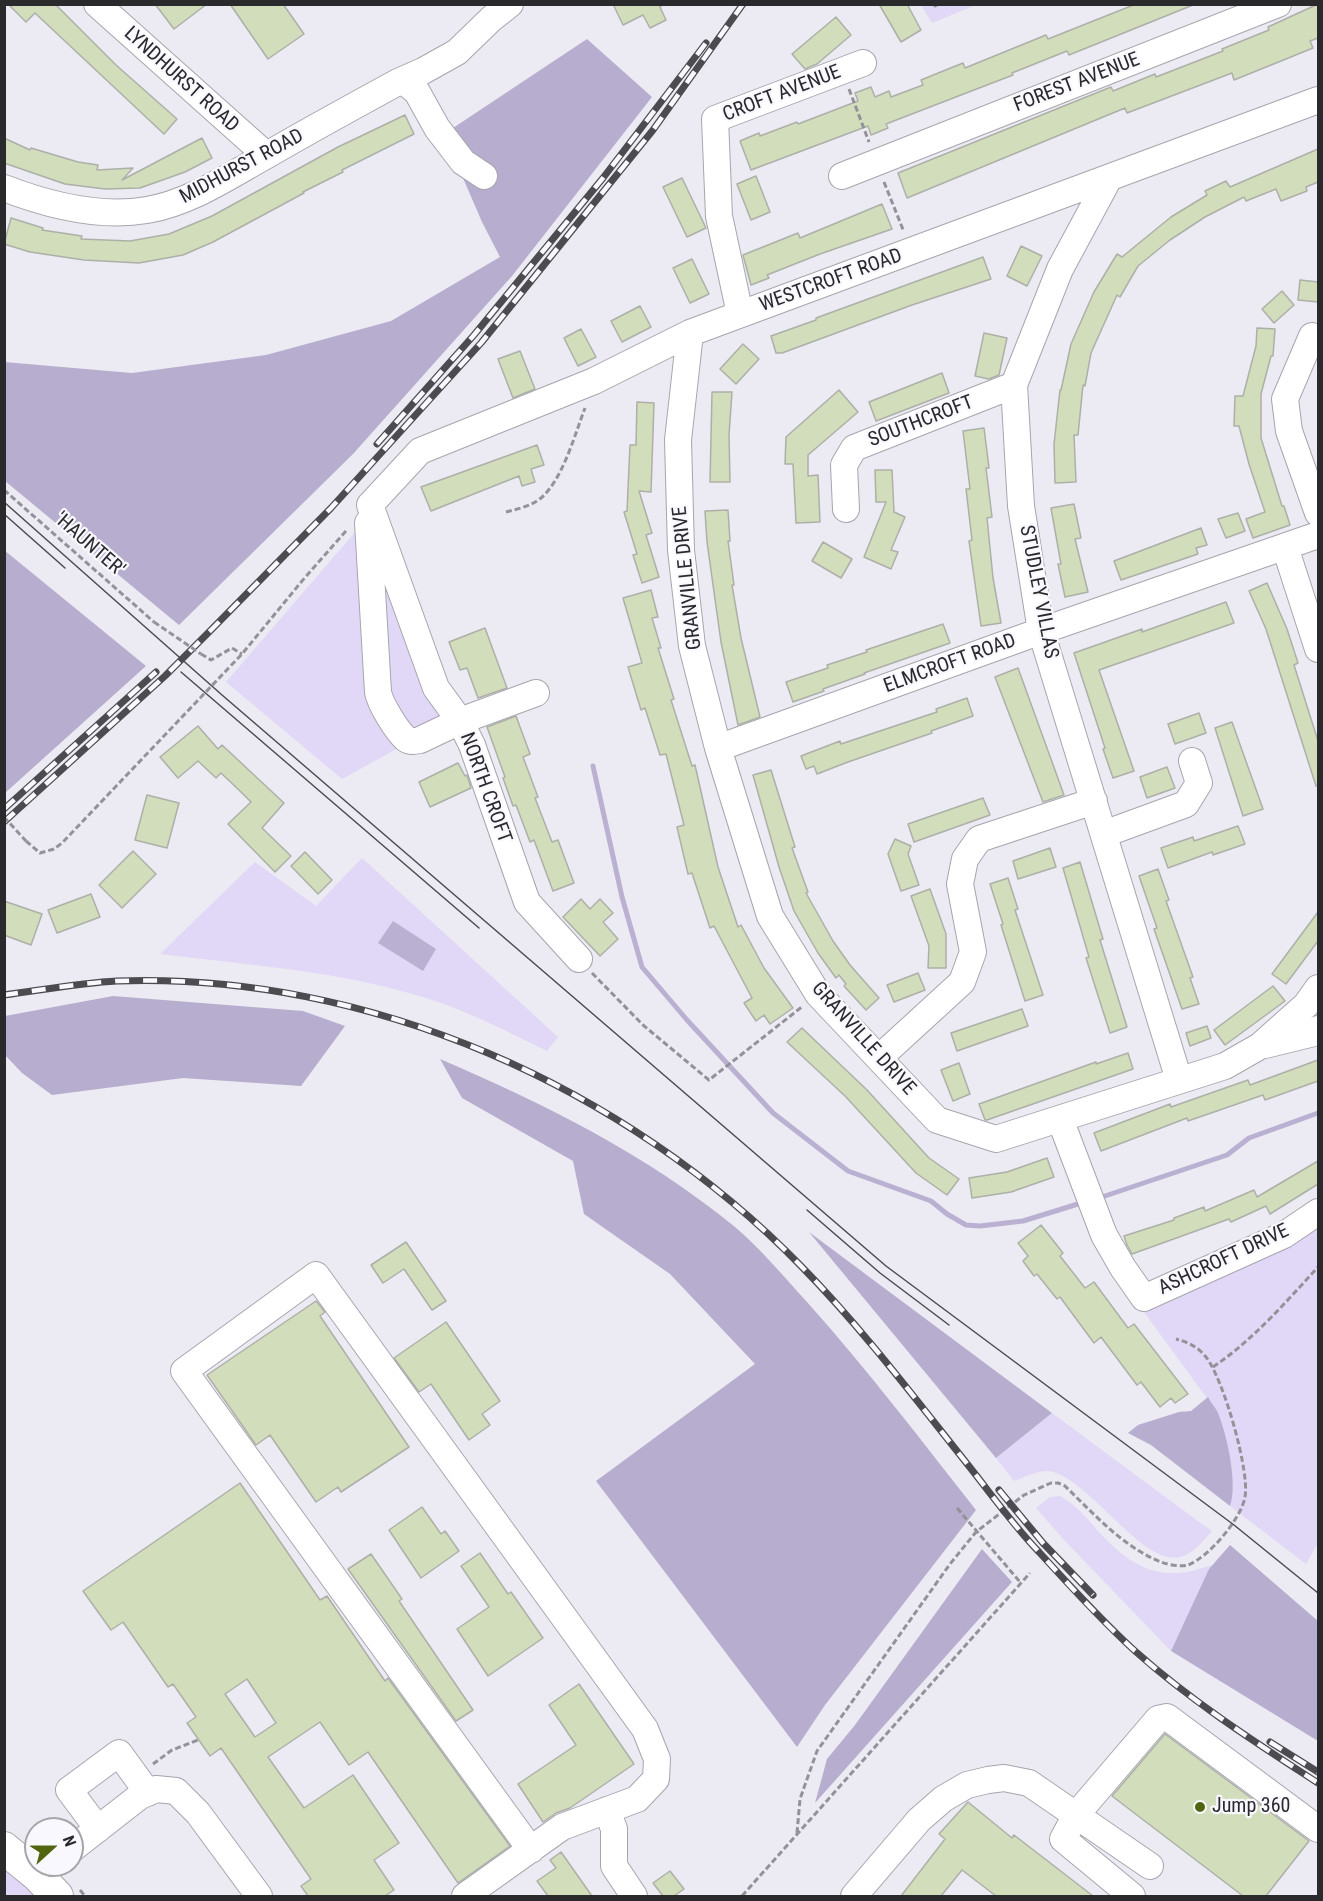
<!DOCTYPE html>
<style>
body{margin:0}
#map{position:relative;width:1323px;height:1901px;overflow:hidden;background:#eceaf2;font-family:"Roboto Condensed",sans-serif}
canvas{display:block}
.frame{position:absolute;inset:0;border:6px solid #2a292c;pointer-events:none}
.north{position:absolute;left:24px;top:1817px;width:60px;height:60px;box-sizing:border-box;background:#f9f8fe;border:2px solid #a6a5aa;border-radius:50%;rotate:69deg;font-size:16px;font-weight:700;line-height:24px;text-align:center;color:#2a292c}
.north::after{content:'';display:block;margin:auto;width:21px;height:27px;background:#516510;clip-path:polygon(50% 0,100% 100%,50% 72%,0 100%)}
</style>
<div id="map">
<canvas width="1323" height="1901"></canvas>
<div class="frame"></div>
<div class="north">N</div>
</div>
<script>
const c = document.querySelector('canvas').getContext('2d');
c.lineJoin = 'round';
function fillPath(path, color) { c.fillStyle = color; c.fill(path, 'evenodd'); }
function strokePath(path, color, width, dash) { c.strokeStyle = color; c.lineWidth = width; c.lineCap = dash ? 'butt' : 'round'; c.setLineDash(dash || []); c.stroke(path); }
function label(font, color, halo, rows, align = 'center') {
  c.font = font + ' "Roboto Condensed",sans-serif'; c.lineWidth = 4.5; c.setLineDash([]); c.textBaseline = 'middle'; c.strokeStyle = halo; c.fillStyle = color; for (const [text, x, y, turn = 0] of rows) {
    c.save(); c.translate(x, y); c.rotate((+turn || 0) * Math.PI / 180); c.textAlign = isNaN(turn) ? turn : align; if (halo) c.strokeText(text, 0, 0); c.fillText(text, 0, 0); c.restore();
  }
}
const green = new Path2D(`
 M921 5H920H976L932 23Z
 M371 521 451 719 342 779 226 682 357 530Z
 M362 858 558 1037 547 1051C508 1032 468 1011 426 998 340 971 249 965 160 954L255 862 316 906Z
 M1318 1223V1543L1306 1564 1230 1506 1232 1482 1230 1461 1217 1412 1141 1308Z
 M1052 1413 1199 1522 1212 1531C1203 1541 1193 1554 1180 1557 1142 1566 1088 1477 1049 1471 1038 1470 1024 1477 1014 1481L996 1458Z
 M1060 1496C1076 1505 1086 1517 1098 1531 1119 1554 1143 1575 1177 1573 1189 1573 1201 1568 1213 1565L1171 1651 1065 1541 1036 1508 1050 1497Z
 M4 1870 34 1894 36 1896H5Z`);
const forest = new Path2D(`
 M587 39 652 97 512 276 353 454 179 625 5 481 4 362 132 373 266 355 391 321 500 257 482 222 444 134Z
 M4 550 146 666 5 793H4Z
 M113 996 303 1011 345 1026 301 1086 183 1078 52 1095 22 1073 5 1055V1016Z
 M440 1059C545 1104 646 1154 735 1227 761 1249 784 1277 807 1302 867 1369 921 1440 976 1510L825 1705 797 1747 596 1481 755 1364 670 1274 584 1214 573 1161 462 1098Z
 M809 1232 1052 1413 996 1458Z
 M1208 1397C1211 1403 1216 1408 1218 1413 1227 1435 1238 1484 1230 1506L1151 1445 1128 1433 1138 1425 1179 1412 1191 1411Z
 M1230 1545 1318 1621V1741L1171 1651 1209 1569Z
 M982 1549 1012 1582 815 1803 827 1759 855 1725Z`);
const water = new Path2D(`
 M393 921 436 949 423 971 378 943Z`);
const stream = new Path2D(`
 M593 766 622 897 642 967 687 1020 773 1113 848 1171 931 1201 947 1214 966 1225 980 1226 1023 1221 1078 1204
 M1102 1197 1227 1155 1249 1138 1318 1113`);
const building = new Path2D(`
 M8 4H55L116 65 177 119 164 134 35 13 26 22Z
 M155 4H207L174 29Z
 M230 4H283L304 34 268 59Z
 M613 4H664L660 7 666 20 650 28 643 15 623 25Z
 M879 4H907L921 30 901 42Z
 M1136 4 1193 5 1069 55 1067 51 1012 73 1013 75 974 90 886 124 888 128 871 135 868 126 751 170 740 141 759 133 760 136 797 122 798 124 858 101 855 93 871 87 875 97 889 91 891 97 923 85 921 80 963 63 965 68 1046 35 1048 39Z
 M1318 4V38L1310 41 1313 48 1234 80 1232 73 1127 113 1125 108 907 198 898 173 1111 87 1113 91 1155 74 1156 77 1223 51 1222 49 1269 30 1268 27Z
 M836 17 851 35 817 64 805 69 792 54Z
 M405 115 414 134 342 170 343 172 303 192 304 193 213 242 183 255 139 263 84 260 30 252 4 244 11 218 43 228 42 230 82 236 81 239 130 241 169 234 212 216 338 147Z
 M4 138 30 150 31 148 78 162 98 165 97 170 133 168 122 180 202 138 212 158 185 172 140 188 105 189 65 184 4 163Z
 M1318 149V182L1306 187 1307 191 1281 201 1276 189 1246 201 1244 197 1205 217 1170 240 1138 266 1120 297 1117 295 1091 353 1085 386 1083 385 1078 435H1074L1076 482 1055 483 1054 444 1060 390H1061L1071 344 1094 292 1117 254 1122 257 1171 217 1207 195 1205 191 1226 181 1230 187Z
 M756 176 770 212 751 220 737 184Z
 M682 178 706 228 687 237 663 187Z
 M882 204 892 229 820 254 767 275 769 278 751 285 743 255 798 233 800 238Z
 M1021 246 1042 256 1027 286 1007 276Z
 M983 257 991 279 912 305 782 353H776L771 336 816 320V318Z
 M692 259 709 294 690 303 673 268Z
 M1300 280 1318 282V302L1298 300Z
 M1282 291 1294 305 1274 323 1262 309Z
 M640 306 651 327 622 342 611 321Z
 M1257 328 1275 329 1273 356H1271L1261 394V438L1282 506H1284L1290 525 1253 538 1246 519 1265 512 1249 464 1239 426H1234L1235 396H1243L1256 346Z
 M581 329 596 357 578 366 564 338Z
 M984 333 1007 338 999 375 989 379 975 376Z
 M743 344 759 359 736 384 720 369Z
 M520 351 535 389 513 398 498 359Z
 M942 373 949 393 876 421 869 402Z
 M839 390 858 412 808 455V476L818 475 820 522 796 523 793 464H785L786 437Z
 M712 392H732L729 435 730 482H710Z
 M637 402 654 403 651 492 639 491 652 533 646 535 659 577 642 583 633 555 637 554 624 512 627 511 630 445H636Z
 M984 428 989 468H986L992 517 987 518 993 578 1001 623 981 626 969 541 972 540 966 489H970L963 431Z
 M537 445 544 465 531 469 535 482 522 486 519 476 431 511 421 487Z
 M875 470H892L894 512 905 517 891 550 898 552 891 569 864 557 886 502H876Z
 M1074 504 1081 538 1075 539 1088 592 1065 597 1058 564H1061L1051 508Z
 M728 510 730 541H728L734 585H732L741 638 760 717 738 725 721 642 707 542 705 511Z
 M1238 513 1245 531 1226 538 1218 519Z
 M1201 528 1207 545 1196 548 1198 554 1121 580 1114 561Z
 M823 542 852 559 841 578 812 561Z
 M1267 583 1287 629 1298 663 1294 665 1318 741V786H1316L1266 629 1249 591Z
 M651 590 658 617 652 618 661 648H658L674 699 671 700 692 766 695 765 718 867 738 927 741 925 764 968 793 1008 770 1024 764 1015 756 1021 744 1003 752 998 714 926 710 928 692 873 688 874 677 827 684 825 666 754 660 755 645 708 641 710 628 667 642 663 623 598Z
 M1226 602 1234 623 1099 670 1134 771 1113 778 1103 749 1105 748 1074 653 1142 629V632Z
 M943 624 950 643 864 673 865 674 823 689 824 691 793 702 786 682 828 668 827 665 867 652 866 650Z
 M485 628 507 688 478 698 467 668 460 670 449 642Z
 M1018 668 1064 795 1043 802 995 677Z
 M967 698 973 716 931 731 932 733 848 762 817 774 814 766 806 769 801 756 840 741 841 744 937 712 936 709Z
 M1199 713 1206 733 1175 744 1168 724Z
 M516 716 530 754 523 757 538 797 535 798 552 842 558 840 574 883 553 891 534 840 530 842 516 805 513 806 503 778 505 777 487 727Z
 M1232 722 1263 809 1243 816 1215 728Z
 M198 726 218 749 222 745 284 803 262 828 291 856 275 872 228 824 251 802 241 792 221 773 216 778 198 761 178 778 160 757Z
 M458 763 465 776 467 775 471 788 430 807 419 782Z
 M1167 767 1175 788 1147 798 1140 777Z
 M771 770 795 847 792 848 808 892 806 893 833 941 850 965 879 998 866 1010 844 986 846 984 839 975 836 978 818 953 794 911 779 867 753 775Z
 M147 795 179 803 167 848 135 840Z
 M983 798 990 815 914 842 908 824Z
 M1238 826 1245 844 1213 855 1212 852 1168 868 1161 848 1193 837 1194 841Z
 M895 839 911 846 908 854 919 885 901 891 888 854Z
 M1050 848 1056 867 1018 879 1013 861Z
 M133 851 156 874 122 908 99 885Z
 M305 852 332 880 318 894 291 866Z
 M1080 862 1103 939 1100 940 1127 1027 1110 1033 1086 958 1089 957 1063 868Z
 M1158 869 1169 900 1166 901 1193 977 1190 978 1199 1004 1182 1009 1154 929 1157 928 1139 876Z
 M1008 878 1018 909 1015 910 1043 995 1025 1001 1001 925 1003 924 990 884Z
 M930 889 946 934V968H928L929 946 911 896Z
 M91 894 100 917 57 933 48 910Z
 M581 899 590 909 600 899 613 913 603 922 618 939 600 956 563 917Z
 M4 901 42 914 31 945 4 935Z
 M1318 912V941L1286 984 1272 974Z
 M918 973 925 990 894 1002 887 985Z
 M1273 986 1285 1001 1225 1045 1214 1030Z
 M1022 1009 1028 1026 957 1051 951 1033Z
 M1207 1026 1211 1038 1190 1046 1186 1033Z
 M802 1028 867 1090 929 1158 959 1179 947 1195 916 1173 845 1096 787 1042Z
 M1128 1053 1133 1069 987 1120H985L979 1104 1096 1062V1064Z
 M1318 1060V1081L1265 1100 1263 1095 1188 1121 1187 1118 1101 1151 1094 1133 1170 1104 1171 1107 1248 1080 1250 1085Z
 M959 1063 970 1094 953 1101 941 1070Z
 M1047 1158 1054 1177 1011 1192 972 1198 969 1178 1007 1172Z
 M1318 1161V1184L1270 1214 1266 1206 1231 1222 1229 1219 1132 1254 1127 1245 1124 1236 1174 1220V1218L1204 1207 1205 1211 1254 1190 1257 1197Z
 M1041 1225 1063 1253 1060 1256 1085 1288 1094 1282 1128 1328 1134 1324 1188 1394 1175 1403 1171 1398 1160 1407 1141 1382 1137 1385 1101 1337 1094 1343 1060 1297 1057 1299 1037 1274 1034 1276 1023 1261 1028 1256 1018 1243Z
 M406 1242 446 1301 432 1310 404 1269 383 1283 371 1265Z
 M316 1301 325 1312 320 1316 409 1447 341 1492 338 1487 316 1502 270 1435 256 1445 207 1375Z
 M446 1322 500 1401 482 1414 490 1425 469 1440 431 1384 419 1392 394 1358Z
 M240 1483 320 1600 327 1596 385 1681 388 1678 510 1846 458 1883 368 1752 349 1765 320 1722 268 1757 304 1808 353 1775 399 1843 374 1860 394 1890 385 1896H308L301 1886 311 1879 221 1748 210 1756 187 1723 196 1717 173 1684 168 1687 123 1622 111 1630 83 1591ZM247 1679 276 1723 255 1737 225 1694Z
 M422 1507 441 1534 445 1531 459 1551 421 1578 389 1530Z
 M480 1553 508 1594 511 1592 543 1638 488 1676 457 1629 489 1607 461 1566Z
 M371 1554 402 1599 399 1601 473 1710 456 1721 348 1569Z
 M579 1684 634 1764 570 1808 556 1813 543 1822 518 1784 576 1745 549 1705Z
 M1165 1734 1309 1841 1266 1896H1243L1112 1796Z
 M968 1802 1012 1838 1014 1835 1093 1896H996L962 1870 941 1896H901L945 1839 939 1834Z
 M561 1852 592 1896H548L537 1881 556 1868 550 1860Z
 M670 1871 684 1889 674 1896H663L653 1883Z`);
const path = new Path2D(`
 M935 4V6L939 4
 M849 89 869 142
 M884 182 904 232
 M4 490 154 622
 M506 512C518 509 531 506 541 498 563 479 575 434 585 408
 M201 654 211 660 232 648 242 654
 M26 841 40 853 54 849 62 843 242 654 302 581 346 531
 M592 973 643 1025 709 1080 803 1006
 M1213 1367C1253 1340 1286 1302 1318 1267
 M957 1508 1020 1582
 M153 1764 172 1750 198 1740
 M797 1833 800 1799 817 1751 950 1564 976 1532 1024 1495 1051 1483H1058L1065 1486C1094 1514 1123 1547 1161 1562 1169 1565 1180 1567 1188 1565 1209 1557 1241 1519 1245 1497 1250 1471 1223 1378 1206 1357 1198 1347 1188 1342 1176 1339
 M80 1890 85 1896
 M742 1896 1030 1573`);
const minor = new Path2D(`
 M97 4 266 155
 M398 82 406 83 417 92 437 128 463 162 484 176
 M842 176 1278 4
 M1109 178 1060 269 1014 385 1021 506 1041 631 1179 1080
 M4 188C48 205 100 218 147 210 190 203 229 176 267 155 310 130 354 106 398 82L423 71 457 52 491 19 510 4
 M740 314 719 216 715 119 863 63
 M690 333 678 440 681 550 692 646 718 748 770 916 818 994 937 1120 996 1139 1225 1066 1260 1046 1306 1005 1318 988
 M1312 336 1285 399 1289 431 1318 513
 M370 505 420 451 594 381 690 333 1318 100
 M370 505 436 688 460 721 472 745 527 902 579 959
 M846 509 844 465 854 448 1014 385
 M368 523 378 692C380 704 397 731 406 739 411 742 415 741 420 740L460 721 536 693
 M1285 547 1318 649
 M718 748 1041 631 1318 535
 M1104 834 1186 804 1199 783 1192 761
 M1265 1045 1314 1033 1318 1029
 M879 1058 962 982 973 952 960 884 965 859 979 839 1094 801
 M1060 1119 1104 1235 1123 1268 1144 1298 1284 1235 1318 1212
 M607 1810 614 1829V1866L634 1896
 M98 1829 69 1790 119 1753 148 1793
 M72 1849 140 1796 156 1789 176 1791 198 1813 259 1896
 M465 1896 562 1827 637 1799 656 1779 657 1759 645 1729 316 1275 184 1371 531 1850
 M854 1896 919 1820 943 1799 967 1785 988 1780 1004 1778 1029 1783 1150 1866
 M1132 1896 1063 1839 1076 1815 1158 1719 1167 1717 1318 1829`);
const major = new Path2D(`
 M4 1848 38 1876 57 1896`);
const tram = new Path2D(`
 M4 502 222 695 886 1266 1234 1525 1318 1593
 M4 514 65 568
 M181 672 479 928
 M807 1210 880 1273 949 1325`);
const rail = new Path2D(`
 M377 444 474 335 603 178 706 43
 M4 809 156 672
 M4 822 165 676 212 629 331 508 481 343 653 130 743 4
 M4 995C42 990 80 983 117 981 369 972 626 1087 801 1266 863 1329 917 1401 972 1470 994 1498 1015 1527 1039 1552 1069 1585 1102 1621 1135 1651 1191 1701 1255 1742 1318 1783
 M999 1490 1043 1543 1093 1595
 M1270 1742 1318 1772`);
const pathBridge = new Path2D(`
 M154 622 201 654
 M4 817 26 841`);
const markers = [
 [1200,1807,6,"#516510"]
];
const streetNames = [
 ["LYNDHURST ROAD",181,80,42],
 ["FOREST AVENUE",1077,83,-21],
 ["CROFT AVENUE",782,94,-21],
 ["MIDHURST ROAD",242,167,-28],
 ["WESTCROFT ROAD",831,281,-20],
 ["SOUTHCROFT",921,422,-21],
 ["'HAUNTER'",89,545,41],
 ["GRANVILLE DRIVE",688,578,-96],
 ["STUDLEY VILLAS",1038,592,79],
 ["ELMCROFT ROAD",950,664,-20],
 ["NORTH CROFT",485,788,70],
 ["GRANVILLE DRIVE",863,1039,48],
 ["ASHCROFT DRIVE",1224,1260,-25]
];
const poiNames = [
 ["Jump 360",1212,1807]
];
fillPath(green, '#e0d8f6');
fillPath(forest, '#b7aecf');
fillPath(water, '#bab1d2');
strokePath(stream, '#bab1d2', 5);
fillPath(building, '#d1ddbb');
strokePath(building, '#adb0a8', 1.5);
strokePath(minor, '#a7a5ad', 28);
strokePath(major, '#a7a5ad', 34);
strokePath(path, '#949298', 3, [6, 3]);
strokePath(minor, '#fff', 26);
strokePath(major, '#fff', 32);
strokePath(tram, '#4c4b4f', 1.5);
strokePath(rail, '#4c4b4f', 7);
strokePath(rail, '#f9f8fe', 4.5, [14]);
strokePath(pathBridge, '#949298', 3, [6, 3]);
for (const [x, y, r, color] of markers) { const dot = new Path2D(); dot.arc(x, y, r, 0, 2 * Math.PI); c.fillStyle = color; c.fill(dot); strokePath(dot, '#f9f8fe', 2); }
label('20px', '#2a292c', '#f9f8fe', streetNames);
label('20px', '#2a292c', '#f9f8fe', poiNames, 'left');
</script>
